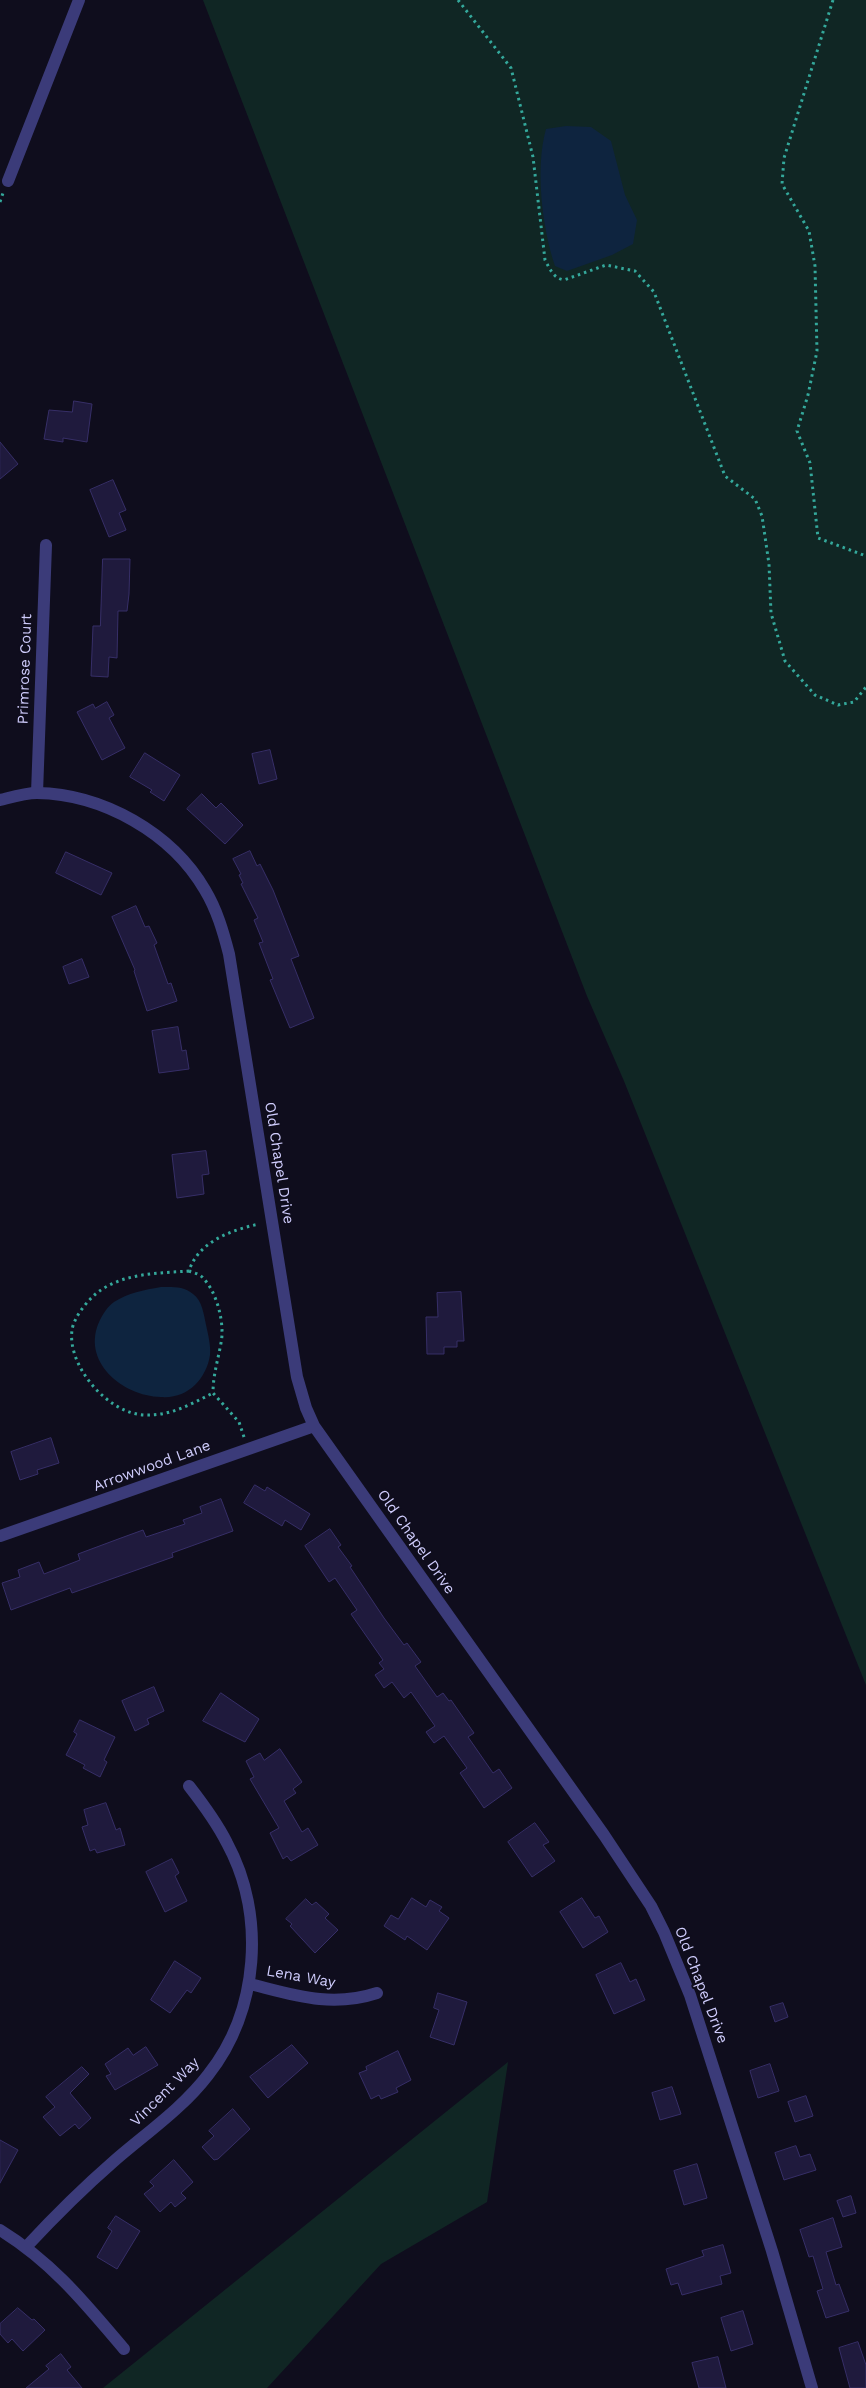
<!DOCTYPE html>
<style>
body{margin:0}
canvas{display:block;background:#0f0d1d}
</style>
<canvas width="866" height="2388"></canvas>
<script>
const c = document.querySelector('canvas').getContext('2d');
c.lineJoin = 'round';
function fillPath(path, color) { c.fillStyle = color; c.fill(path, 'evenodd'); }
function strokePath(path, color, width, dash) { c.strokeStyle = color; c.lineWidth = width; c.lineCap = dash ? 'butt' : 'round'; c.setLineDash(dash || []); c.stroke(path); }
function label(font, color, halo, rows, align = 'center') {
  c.font = font + ' "Work Sans",sans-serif'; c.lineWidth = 4; c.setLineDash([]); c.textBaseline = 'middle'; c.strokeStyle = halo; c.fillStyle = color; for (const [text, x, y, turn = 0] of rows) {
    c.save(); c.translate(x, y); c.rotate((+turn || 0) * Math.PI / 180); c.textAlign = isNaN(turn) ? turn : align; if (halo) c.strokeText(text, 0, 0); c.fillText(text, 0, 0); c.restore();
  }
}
const green = new Path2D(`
 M203 0H866V1685L624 1081 587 996Z
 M508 2062 487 2202 381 2264 267 2388H103Z`);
const water = new Path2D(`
 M566 126 591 127 611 141 625 195 637 220 633 244 612 255 567 271 555 266C542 227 535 168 546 129Z
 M161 1287C172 1287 184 1286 193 1294 202 1300 204 1315 206 1325 208 1334 211 1346 210 1355 206 1380 187 1399 161 1397 122 1396 80 1361 100 1320 103 1314 108 1306 114 1302 128 1293 144 1290 161 1287Z`);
const building = new Path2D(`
 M74 401 92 404 87 442 63 438V442L44 439 49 410 72 412Z
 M0 442 18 464 0 479Z
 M113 480 126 510 119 513 126 530 109 537 90 490Z
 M103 559H130L129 594 127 611H118L117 658 109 657 108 677 91 676 93 626H100Z
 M107 702 114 715 109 718 125 748 102 760 77 712 93 704 95 708Z
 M270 750 277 779 259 784 252 754Z
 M145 753 180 775 164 801 150 792 152 790 130 777Z
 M202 794 216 808 221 803 243 825 225 844 187 809Z
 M250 851 257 866 260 864 273 890 299 956 291 959 314 1018 290 1028 270 980 273 979 259 943 263 942 254 920 258 918 241 884 243 883 239 875 241 874 233 859Z
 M66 852 112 873 101 895 56 873Z
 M136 906 145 927 149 926 157 943 154 945 168 984 171 983 177 1001 147 1011 134 971 135 970 112 917Z
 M82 959 89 977 69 984 63 967Z
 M178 1027 182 1051 186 1050 189 1069 159 1073 152 1031Z
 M206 1151 209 1174 202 1175 204 1194 177 1198 172 1155Z
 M461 1292 464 1341H457V1347H444V1354H427L426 1317H438L437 1293Z
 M51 1438 59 1463 37 1470 38 1474 20 1480 11 1452Z
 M255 1485 265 1491 267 1487 310 1514 301 1530 285 1520 282 1526 244 1503Z
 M221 1499 233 1531 172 1553 173 1557 72 1593 70 1588 11 1610 2 1583 20 1577 18 1570 39 1562 44 1574 80 1560 78 1554 121 1538 143 1530 146 1537 185 1524 183 1520 202 1513 200 1507Z
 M330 1529 341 1545 338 1547 352 1566 350 1567 384 1618 404 1645 407 1643 421 1662 415 1666 437 1697 443 1693 449 1701 451 1700 474 1733 468 1737 493 1773 499 1769 512 1788 484 1808 460 1773 467 1768 444 1736 434 1743 426 1732 435 1726 411 1692 404 1698 392 1682 384 1688 375 1675 384 1669 379 1663 383 1660 351 1614 357 1610 335 1578 329 1582 305 1546Z
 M154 1687 164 1711 147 1719 149 1724 135 1731 122 1701Z
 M221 1693 259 1719 245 1742 203 1721Z
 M80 1720 115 1737 104 1760 107 1762 100 1777 83 1768 85 1765 66 1755 77 1734 74 1732Z
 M280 1749 302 1782 293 1789 296 1793 284 1801 302 1832 308 1828 318 1845 291 1861 287 1856 283 1859 270 1833 279 1828 250 1779 254 1777 246 1761 260 1753 264 1760Z
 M106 1803 116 1830 120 1828 125 1845 97 1853 95 1849 90 1851 82 1827 88 1825 84 1810Z
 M535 1823 549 1842 543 1845 555 1861 532 1877 508 1842Z
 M172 1859 179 1873 175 1876 187 1901 165 1912 146 1872Z
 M412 1898 426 1907 430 1900 442 1907 439 1911 449 1918 427 1950 407 1936 405 1940 384 1926 391 1915 398 1919Z
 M582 1898 595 1918 599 1916 608 1932 583 1948 560 1912Z
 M306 1899 312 1905 316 1902 329 1914 325 1918 338 1930 315 1953 290 1926 292 1924 286 1919Z
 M175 1961 201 1978 191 1993 187 1990 170 2013 151 2000Z
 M621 1963 630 1982 636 1979 645 2000 614 2014 596 1975Z
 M438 1993 467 2002 454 2045 430 2037 439 2010 434 2008Z
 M783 2003 788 2017 775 2022 770 2007Z
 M292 2045 308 2063 268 2098 250 2077Z
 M146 2047 158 2065 115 2090 106 2076 111 2074 105 2064 128 2048 133 2055Z
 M398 2051 411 2080 396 2088 398 2092 381 2099 379 2095 371 2099 359 2073 367 2070 366 2067Z
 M770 2064 779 2091 758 2098 750 2071Z
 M82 2067 89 2074 70 2093 91 2118 79 2129 75 2124 60 2136 43 2117 55 2107 46 2097Z
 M672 2087 681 2114 660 2120 652 2093Z
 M806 2096 813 2116 795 2122 788 2102Z
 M233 2109 250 2129 218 2159 214 2160 202 2147 214 2136 209 2131Z
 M0 2140 18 2150 0 2183Z
 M796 2146 800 2157 810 2154 816 2170 784 2180 775 2153Z
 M174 2160 193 2182 181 2193 186 2198 175 2207 171 2202 160 2212 144 2194 154 2186 150 2182Z
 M697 2164 707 2198 684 2205 674 2171Z
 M851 2196 856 2213 843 2217 837 2201Z
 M116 2216 140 2231 117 2269 97 2257 112 2231 108 2228Z
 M833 2218 842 2247 826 2252 836 2285 839 2284 849 2311 826 2318 817 2291 823 2289 813 2256 809 2257 800 2230Z
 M723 2245 731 2273 720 2276 722 2284 682 2295 678 2283 671 2285 666 2269 704 2256 702 2251Z
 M18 2308 32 2320 34 2319 45 2330 23 2351 12 2339 8 2343 0 2334V2324Z
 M743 2311 753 2344 731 2351 721 2318Z
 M858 2342 866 2365V2388H850L839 2348Z
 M61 2354 71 2367 67 2370 82 2388H26L49 2369 46 2366Z
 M718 2357 726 2388H699L692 2363Z`);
const path = new Path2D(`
 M458 0 511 68 533 157 545 260C550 269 553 278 564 280L606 265 635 271 654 292 725 476 755 499 762 516 769 564 771 613 785 661 815 695 838 705 854 702 866 687
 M833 0 784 158 782 184 809 231 815 266 817 351 808 395 797 431 810 463 818 538 866 556
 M0 202 3 193
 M189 1271C160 1273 126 1273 101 1290 90 1297 74 1316 72 1330 67 1366 108 1414 145 1415 171 1416 191 1404 213 1393
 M244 1437 239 1422 213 1393C213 1375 218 1360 221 1343 225 1324 217 1292 203 1278 200 1274 194 1273 189 1271 198 1242 231 1230 259 1224`);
const minor = new Path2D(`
 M8 181 79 0
 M37 793 46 545
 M0 800C12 797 25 793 37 793 103 794 172 833 205 890 217 910 223 931 229 954L297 1377 306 1408 314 1426 604 1835 651 1906 664 1932 690 1995 772 2251 812 2388
 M0 1536 314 1426
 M250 1984C294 1995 331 2008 377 1993
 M0 2230C52 2262 85 2303 124 2349
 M27 2246C54 2217 82 2189 113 2162 145 2134 182 2109 208 2075 259 2011 266 1915 227 1843 217 1823 203 1804 189 1786`);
const streetNames = [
 ["Primrose Court",25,669,-88],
 ["Old Chapel Drive",279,1163,81],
 ["Arrowwood Lane",152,1466,-20],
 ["Old Chapel Drive",416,1542,55],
 ["Lena Way",301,1977,10],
 ["Old Chapel Drive",701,1985,69],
 ["Vincent Way",165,2092,-45]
];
fillPath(green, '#102624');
fillPath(water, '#0e243f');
fillPath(building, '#1f1a3d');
strokePath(building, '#362e67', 1);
strokePath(path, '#34a89b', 3, [2.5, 4]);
strokePath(minor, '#3b3b79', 12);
label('15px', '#cfccfc', '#0f0d1d', streetNames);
</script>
